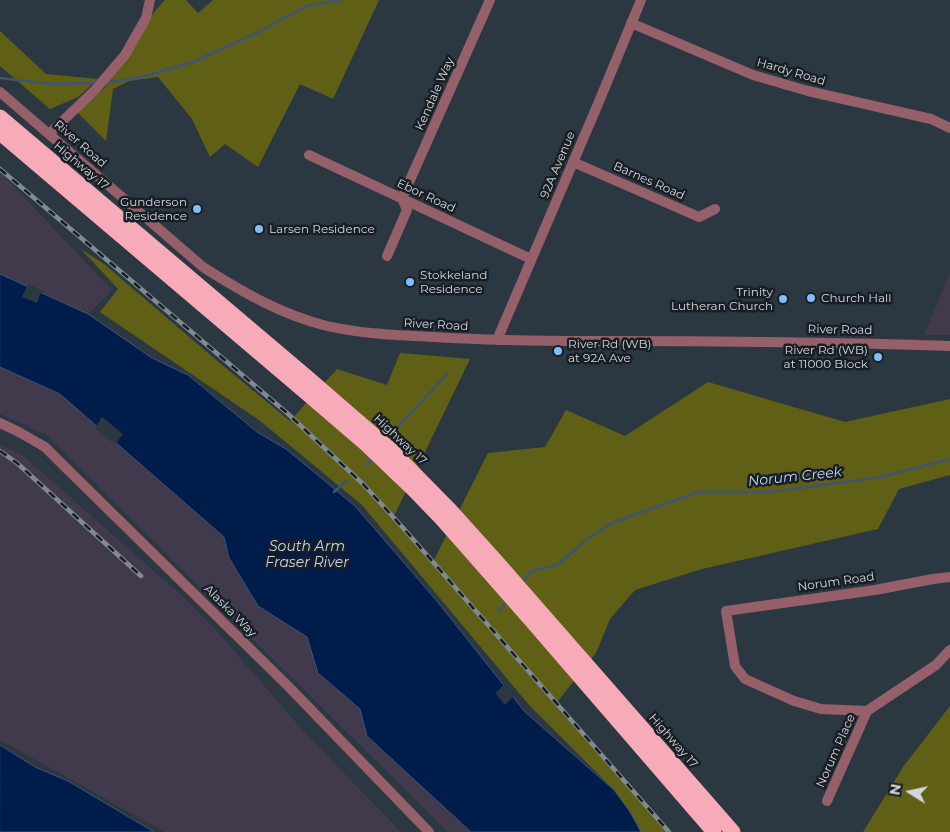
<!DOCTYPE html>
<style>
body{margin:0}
#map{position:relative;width:950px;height:832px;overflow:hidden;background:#2b3842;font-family:Montserrat,sans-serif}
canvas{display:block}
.north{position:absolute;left:885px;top:767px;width:50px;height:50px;-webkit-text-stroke:4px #181e23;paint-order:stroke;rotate:280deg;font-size:14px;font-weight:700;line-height:20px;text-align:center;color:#cfd7de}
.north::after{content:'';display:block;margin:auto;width:18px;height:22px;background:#cfd7de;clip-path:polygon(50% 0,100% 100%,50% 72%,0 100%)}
</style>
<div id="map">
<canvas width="950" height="832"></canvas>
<div class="north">N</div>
</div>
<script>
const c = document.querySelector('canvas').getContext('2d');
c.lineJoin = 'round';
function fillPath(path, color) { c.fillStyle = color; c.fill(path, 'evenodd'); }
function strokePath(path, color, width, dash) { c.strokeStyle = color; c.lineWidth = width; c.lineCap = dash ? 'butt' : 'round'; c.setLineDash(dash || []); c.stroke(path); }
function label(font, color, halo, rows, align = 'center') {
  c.font = font + ' Montserrat,sans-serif'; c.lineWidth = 5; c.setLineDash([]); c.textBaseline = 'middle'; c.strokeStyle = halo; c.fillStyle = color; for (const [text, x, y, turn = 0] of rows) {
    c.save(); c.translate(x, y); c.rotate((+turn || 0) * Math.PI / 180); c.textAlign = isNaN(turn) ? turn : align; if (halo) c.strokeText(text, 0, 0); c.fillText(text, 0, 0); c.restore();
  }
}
const commercial = new Path2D(`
 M950 273V335H924Z`);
const industrial = new Path2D(`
 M0 172 112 290 88 314 0 274Z
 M0 367 60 394 224 537 229 558 258 606 307 637 318 673 360 709 367 736 471 832H448L45 434 0 414Z
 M0 445 21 454 181 595 216 630 305 733 401 832H165L0 740Z`);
const forest = new Path2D(`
 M165 0H186L198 13 213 0H379L333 99 300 84 258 167 225 144 210 157 192 119 158 77 129 81 113 89 106 141 77 112 105 88 154 12Z
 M0 31 46 74 98 79 78 97 50 109 0 66Z
 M81 249 104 264 215 359 290 421 337 369 387 385 400 353 470 359 393 518 432 564 488 453 545 447 566 410 625 436 708 382 845 422 950 399V475L899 489 878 529 702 569 635 590 610 619 596 653 555 705 668 832H641L630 812 614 790 529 705 362 505 259 420 100 312 118 289Z
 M950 706V832H863L903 767Z`);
const water = new Path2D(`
 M0 274 88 314 152 358 188 375 257 432 286 449 355 506 436 600 525 712 614 790 630 812 641 832H471L367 736 360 709 318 673 307 637 258 606 229 558 224 537 60 394 0 367Z
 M0 745 35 767 68 781 154 832H0Z`);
const pier = new Path2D(`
 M28 284 45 292 44 293 41 292 37 303 22 297Z
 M102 417 123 434 115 445 95 428Z
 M505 684 515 695 505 705 495 693Z`);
const stream = new Path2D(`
 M0 78 52 84 96 83
 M108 82 142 77 193 62 257 33 306 6 340 0
 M387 439 447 374
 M367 465 373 457
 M334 492 346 481
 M522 583 531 571 557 565 590 537 614 522 698 492H770L881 477 950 459
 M499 611 507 601`);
const minor = new Path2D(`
 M631 23 753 75 808 91 931 119 950 128
 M49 134 96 89 125 55 146 18 150 0
 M309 155 531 259
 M573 162 699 217 715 209
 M387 256 407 210 402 198 490 0
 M0 423 17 431 45 447 64 466 288 686 429 832
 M950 577 933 579 875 590 726 611 735 666 745 679 794 701 821 709 867 711 936 665 950 650
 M827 801 867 711`);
const tertiary = new Path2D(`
 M0 92 203 267C242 292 282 315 327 326 362 334 398 335 434 337 486 340 538 341 590 341 710 341 830 342 950 346
 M497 340 598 104 641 0`);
const motorway = new Path2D(`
 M0 117 308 378 391 450 450 510 496 561 733 832
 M0 133 303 390 366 444 413 489 442 519 530 619 714 832`);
const rail = new Path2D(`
 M0 169 287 413 363 484 405 530 669 832
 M0 451 17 463 141 576`);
const markers = [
 [197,209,5,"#82bcfa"],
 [259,229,5,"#82bcfa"],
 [410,282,5,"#82bcfa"],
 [811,298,5,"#82bcfa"],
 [783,299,5,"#82bcfa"],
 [558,351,5,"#82bcfa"],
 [878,357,5,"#82bcfa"]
];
const streetNames = [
 ["Hardy Road",791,72,16],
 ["Kendale Way",435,94,-66],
 ["River Road",80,144,41],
 ["92A Avenue",558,165,-67],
 ["Highway 17",81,166,40],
 ["Barnes Road",649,181,24],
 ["Ebor Road",426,196,25],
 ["River Road",436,325,3],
 ["River Road",840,330,1],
 ["Highway 17",400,440,43],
 ["Norum Road",836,582,-8],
 ["Alaska Way",230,611,45],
 ["Highway 17",673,741,49],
 ["Norum Place",836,751,-66]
];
const poiNames = [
 ["Gunderson",187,202,"right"],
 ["Residence",187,216,"right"],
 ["Larsen Residence",269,229],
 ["Stokkeland",420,275],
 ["Residence",420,289],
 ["Trinity",773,292,"right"],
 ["Lutheran Church",773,306,"right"],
 ["Church Hall",821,298],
 ["River Rd (WB)",568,344],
 ["at 92A Ave",568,358],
 ["River Rd (WB)",868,350,"right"],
 ["at 11000 Block",868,364,"right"]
];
const waterNames = [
 ["Norum Creek",795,477,-6],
 ["South Arm",307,547],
 ["Fraser River",307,563]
];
fillPath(commercial, '#403a4b');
fillPath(industrial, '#403a4c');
fillPath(forest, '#5f6015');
fillPath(water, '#001c4a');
strokePath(water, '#3e5476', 1);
fillPath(pier, '#2b3842');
strokePath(stream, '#3e5476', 2.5);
strokePath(minor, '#95606a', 10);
strokePath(tertiary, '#95606a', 10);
strokePath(motorway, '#f7aab8', 15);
strokePath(rail, '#808a93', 4.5);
strokePath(rail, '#181e23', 2.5, [8]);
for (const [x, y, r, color] of markers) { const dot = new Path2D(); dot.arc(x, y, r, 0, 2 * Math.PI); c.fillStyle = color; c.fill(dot); strokePath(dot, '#181e23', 2); }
label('12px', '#cfd7de', '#181e23', streetNames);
label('12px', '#cfd7de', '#181e23', poiNames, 'left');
label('italic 14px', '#c0d6f5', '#181e23', waterNames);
</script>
